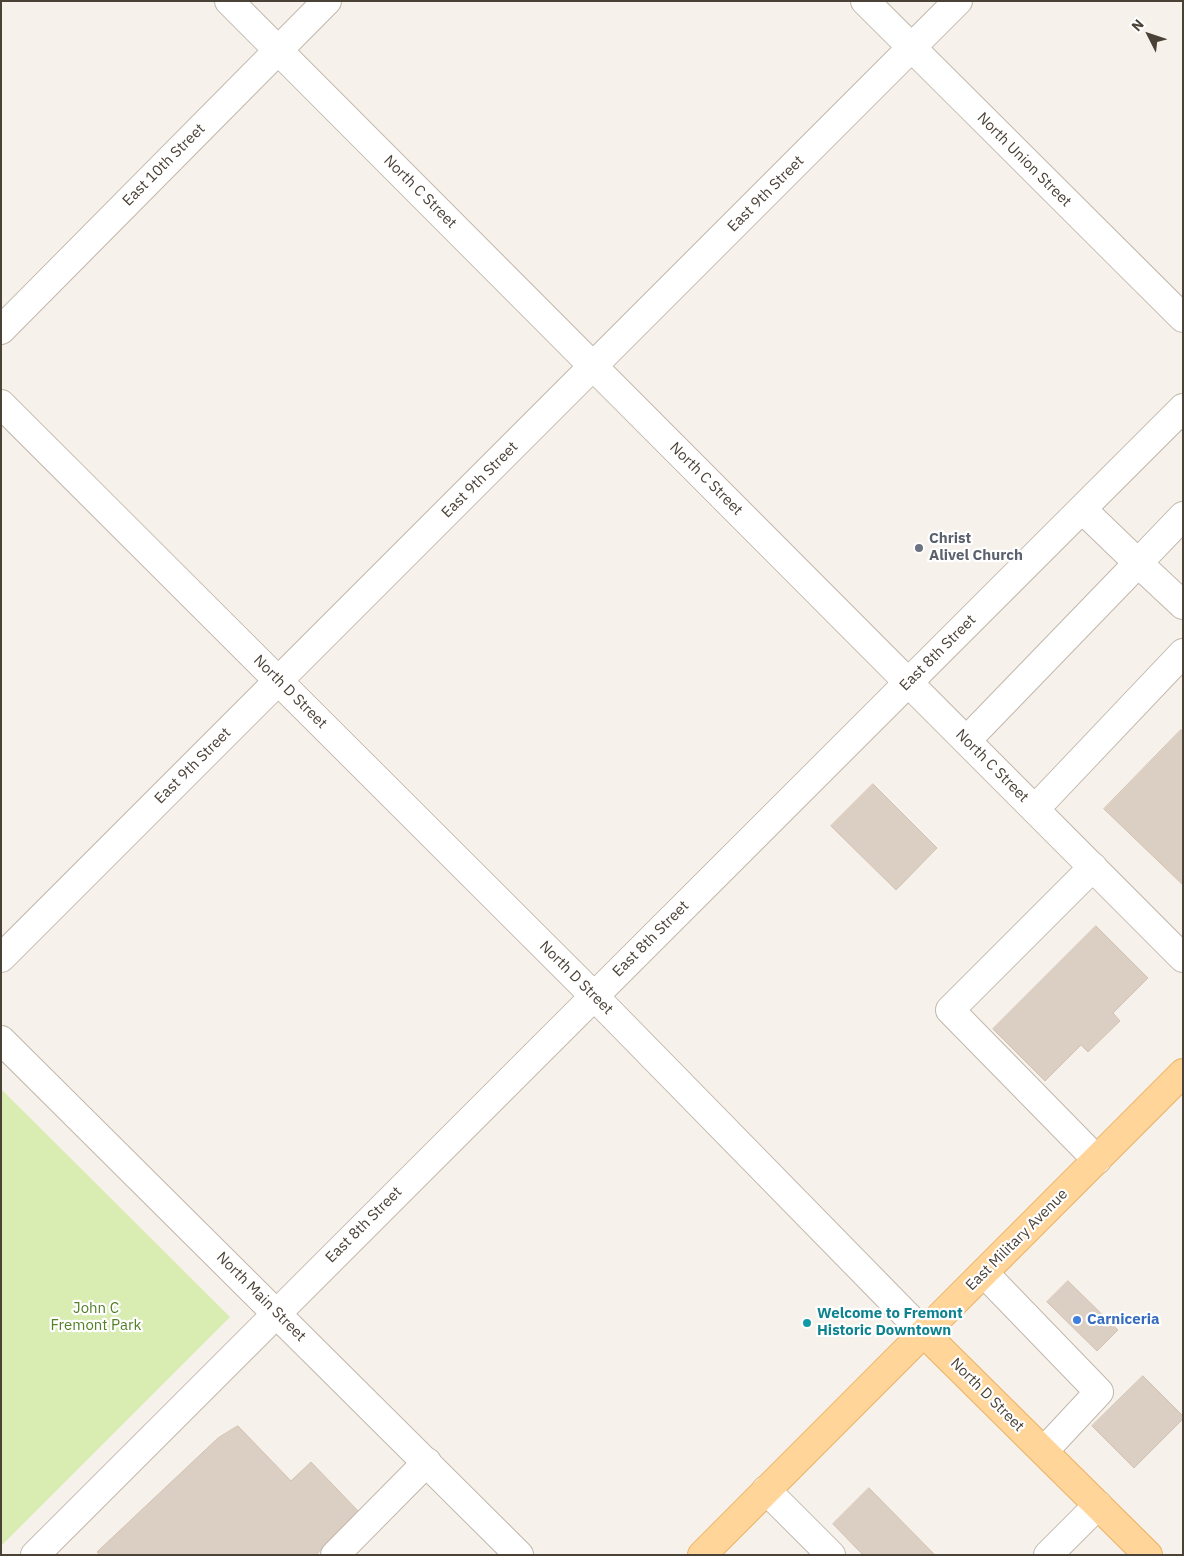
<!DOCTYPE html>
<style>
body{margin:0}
#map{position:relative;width:1184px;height:1556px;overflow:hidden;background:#f6f1ea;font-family:"IBM Plex Sans",sans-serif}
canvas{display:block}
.frame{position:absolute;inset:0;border:2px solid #4a4137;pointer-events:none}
.north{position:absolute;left:1124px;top:10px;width:50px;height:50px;-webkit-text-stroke:4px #fff;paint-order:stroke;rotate:311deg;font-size:14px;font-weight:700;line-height:20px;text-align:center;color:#4a4137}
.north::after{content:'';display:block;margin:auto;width:18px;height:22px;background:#4a4137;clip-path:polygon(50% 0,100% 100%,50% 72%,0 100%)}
</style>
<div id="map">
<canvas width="1184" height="1556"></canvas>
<div class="frame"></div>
<div class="north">N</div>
</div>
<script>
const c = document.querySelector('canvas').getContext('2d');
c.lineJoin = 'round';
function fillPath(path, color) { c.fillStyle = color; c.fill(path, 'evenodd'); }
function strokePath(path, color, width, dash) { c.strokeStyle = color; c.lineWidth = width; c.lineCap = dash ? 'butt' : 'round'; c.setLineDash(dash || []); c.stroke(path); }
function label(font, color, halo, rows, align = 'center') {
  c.font = font + ' "IBM Plex Sans",sans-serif'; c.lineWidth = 4.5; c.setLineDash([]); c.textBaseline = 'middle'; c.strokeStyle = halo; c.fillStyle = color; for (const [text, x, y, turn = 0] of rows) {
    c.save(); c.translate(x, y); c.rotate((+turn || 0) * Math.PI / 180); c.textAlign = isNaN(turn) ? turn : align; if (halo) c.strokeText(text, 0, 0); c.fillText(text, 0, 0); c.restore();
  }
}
const green = new Path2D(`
 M1 1089 230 1317 1 1546Z`);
const building = new Path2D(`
 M1181 730 1183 732V885L1104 809Z
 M873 784 937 848 896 890 831 826Z
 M1096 926 1148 978 1113 1013 1120 1021 1088 1052 1081 1045 1045 1081 993 1029Z
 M1068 1281 1118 1330 1097 1351 1047 1302Z
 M1143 1376 1183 1416V1419L1134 1468 1092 1426Z
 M238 1426 291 1481 311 1462 360 1513 316 1555H100L97 1552 218 1438Z
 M869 1488 935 1555H863L833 1524Z`);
const minor = new Path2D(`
 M229 1 1183 958
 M865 1 1183 318
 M1 330 327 1
 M1 404 594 996 924 1333
 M1183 516 1138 563 1183 605
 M967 740 1138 563 1082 509
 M1035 809 1183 653
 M1093 867 950 1010 1097 1160
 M1 958 958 1
 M1 1040 519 1555
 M984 1273 1099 1392 1044 1451
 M766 1490 831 1555
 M35 1555 1183 408
 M335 1555 427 1462
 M1048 1555 1098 1505`);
const major = new Path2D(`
 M924 1333 1148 1555
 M702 1555 1183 1073`);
const markers = [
 [919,548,5,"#6b7280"],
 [1077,1320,5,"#3f7fe0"],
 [807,1323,5,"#0f9aa8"]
];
const streetNames = [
 ["North Union Street",1024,160,45],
 ["East 10th Street",164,165,-45],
 ["North C Street",420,192,45],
 ["East 9th Street",766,194,-45],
 ["North C Street",706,479,45],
 ["East 9th Street",480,480,-45],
 ["East 8th Street",938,653,-45],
 ["North D Street",290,692,45],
 ["East 9th Street",193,766,-45],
 ["North C Street",992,766,45],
 ["East 8th Street",651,939,-45],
 ["North D Street",576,978,45],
 ["East 8th Street",364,1225,-45],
 ["East Military Avenue",1017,1240,-45],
 ["North Main Street",261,1297,45],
 ["North D Street",987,1395,45]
];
const worshipNames = [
 ["Christ",929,539],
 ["Alivel Church",929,556]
];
const parkNames = [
 ["John C",96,1309],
 ["Fremont Park",96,1326]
];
const cultureNames = [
 ["Welcome to Fremont",817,1314],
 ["Historic Downtown",817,1331]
];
const shopNames = [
 ["Carniceria",1087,1320]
];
fillPath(green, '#d9ecb1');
fillPath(building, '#dbcec2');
strokePath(building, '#d3c2b1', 1);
strokePath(minor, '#c2b7ac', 30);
strokePath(major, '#ebb163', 30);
strokePath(minor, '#fff', 28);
strokePath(major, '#ffd59a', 28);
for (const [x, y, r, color] of markers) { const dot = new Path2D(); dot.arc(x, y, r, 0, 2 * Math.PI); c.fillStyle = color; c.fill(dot); strokePath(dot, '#fff', 2); }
label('15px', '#4a4137', '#fff', streetNames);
label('bold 15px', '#5b616d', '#fff', worshipNames, 'left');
label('15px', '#548126', '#fff', parkNames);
label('bold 15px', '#0d838f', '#fff', cultureNames, 'left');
label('bold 15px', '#366cbe', '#fff', shopNames, 'left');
</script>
